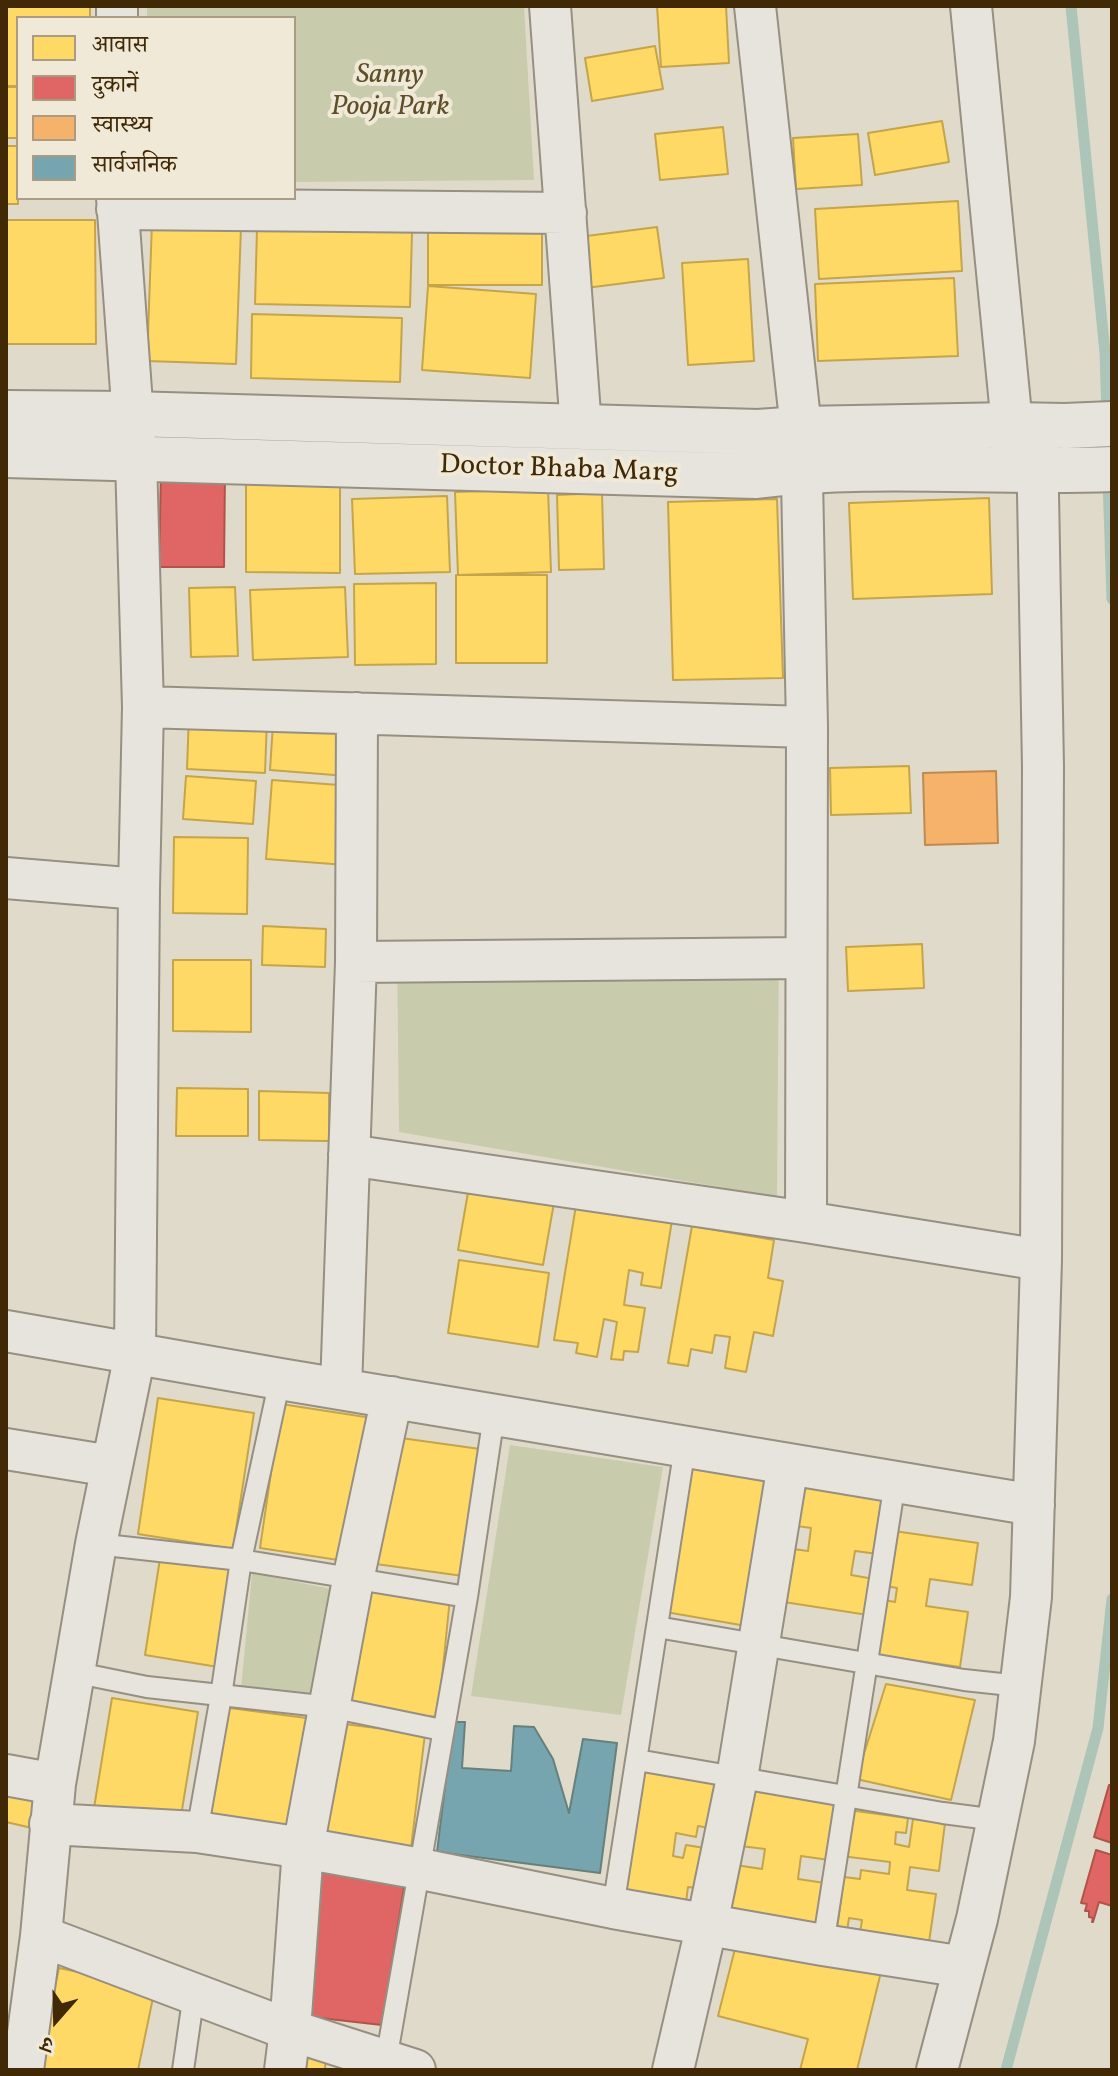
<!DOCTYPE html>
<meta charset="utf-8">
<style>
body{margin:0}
#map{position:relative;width:1118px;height:2076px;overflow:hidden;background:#e0dacb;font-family:Vollkorn,"Noto Serif Devanagari",serif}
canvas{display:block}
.frame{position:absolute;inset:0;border:8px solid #412906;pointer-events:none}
.legend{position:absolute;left:16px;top:16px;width:280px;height:184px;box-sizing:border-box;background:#f0e9d8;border:2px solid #aa9c84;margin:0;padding:10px 14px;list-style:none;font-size:24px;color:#412906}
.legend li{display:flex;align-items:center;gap:16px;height:40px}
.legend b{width:40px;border:2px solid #aa9c84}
.north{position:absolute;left:16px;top:1980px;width:80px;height:80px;-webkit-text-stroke:6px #f0e9d8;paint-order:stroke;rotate:200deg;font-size:22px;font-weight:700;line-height:32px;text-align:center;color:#412906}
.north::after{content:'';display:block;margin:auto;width:28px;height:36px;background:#412906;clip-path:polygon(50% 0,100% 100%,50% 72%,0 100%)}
</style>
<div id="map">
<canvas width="1118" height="2076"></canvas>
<div class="frame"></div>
<ul class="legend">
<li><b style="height:22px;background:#ffd966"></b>आवास</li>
<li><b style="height:22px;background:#e06666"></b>दुकानें</li>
<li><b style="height:22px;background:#f6b26b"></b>स्वास्थ्य</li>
<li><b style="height:22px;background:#76a5af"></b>सार्वजनिक</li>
</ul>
<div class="north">उ</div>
</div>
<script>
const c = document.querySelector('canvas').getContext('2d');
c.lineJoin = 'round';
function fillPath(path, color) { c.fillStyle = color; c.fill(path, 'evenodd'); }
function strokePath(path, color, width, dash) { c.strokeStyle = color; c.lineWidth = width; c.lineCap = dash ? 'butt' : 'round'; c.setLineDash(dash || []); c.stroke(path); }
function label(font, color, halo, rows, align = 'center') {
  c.font = font + ' Vollkorn,serif'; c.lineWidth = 8; c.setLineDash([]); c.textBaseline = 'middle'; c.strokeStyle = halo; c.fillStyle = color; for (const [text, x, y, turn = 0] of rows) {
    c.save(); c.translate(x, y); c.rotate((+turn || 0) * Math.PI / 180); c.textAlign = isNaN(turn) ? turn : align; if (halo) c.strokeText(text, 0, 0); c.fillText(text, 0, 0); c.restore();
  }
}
const green = new Path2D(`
 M147 6H524L534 180 294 182V18H147Z
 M779 939 777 1197 399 1132 397 949Z
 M510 1445 663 1467 621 1715 471 1696Z
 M252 1573 337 1590 319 1693 241 1689Z`);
const homes = new Path2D(`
 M6 6H90V18H18V86H6Z
 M657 6H726L729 63 661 67Z
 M655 46 663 89 592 101 585 58Z
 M6 87H18V138H6Z
 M942 121 949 162 875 175 868 133Z
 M723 127 728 174 660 180 655 134Z
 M858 134 862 185 796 189 793 138Z
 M6 146H17L18 204H6Z
 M958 201 962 271 819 279 815 209Z
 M428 219 542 220V285H428Z
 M6 220H95L96 344H6Z
 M152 223 241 227 236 364 147 361Z
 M657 227 664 278 586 288 579 237Z
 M257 228 412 232 410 307 255 304Z
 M748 259 754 361 688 365 682 263Z
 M954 278 958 356 818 361 815 284Z
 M428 286 536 294 530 378 422 370Z
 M252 314 402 318 400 382 251 378Z
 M246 477H340V573L246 572Z
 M548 489 551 572 458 575 455 492Z
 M602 493 604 569 559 570 557 495Z
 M447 496 450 572 355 574 352 499Z
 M989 498 992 594 853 599 849 503Z
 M777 499 783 678 673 680 668 502Z
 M456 575H547V663H456Z
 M436 583V664L355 665 354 584Z
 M235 587 238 656 191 657 189 588Z
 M345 587 348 657 253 660 250 590Z
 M189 715 267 719 265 773 187 769Z
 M273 724 350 730 347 776 270 770Z
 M909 766 911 813 831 815 830 768Z
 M186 776 256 781 253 824 183 819Z
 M272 780 352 786 346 865 266 859Z
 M174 837 248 838 247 914 173 913Z
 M263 926 326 929 325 967 262 965Z
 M922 944 924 988 848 991 846 947Z
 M173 960H251V1032L173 1031Z
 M177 1088 248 1089V1136H176Z
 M259 1091 329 1093V1141L259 1140Z
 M470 1181 555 1197 543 1265 458 1250Z
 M578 1193 674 1208 661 1288 641 1285 643 1273 629 1270 624 1305 645 1308 638 1352 624 1351 623 1360 611 1359 617 1322 604 1319 597 1357 576 1353 578 1343 554 1340Z
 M692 1226 774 1240 768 1278 783 1281 773 1336 754 1332 746 1372 725 1368 730 1337 715 1335 712 1353 691 1349 688 1366 668 1363Z
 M459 1260 549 1273 538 1347 448 1333Z
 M158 1398 254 1413 233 1549 138 1534Z
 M281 1404 372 1418 351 1562 260 1548Z
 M394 1437 480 1449 463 1576 376 1564Z
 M686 1463 778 1480 752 1627 660 1611Z
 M789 1480 886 1495 878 1554 855 1551 851 1575 874 1579 868 1615 771 1600 779 1547 808 1551 811 1528 783 1524Z
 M894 1531 978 1543 972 1585 930 1579 926 1606 968 1612 960 1667 876 1655 884 1600 895 1602 897 1588 886 1586Z
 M161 1552 234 1564 218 1667 145 1655Z
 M360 1589 450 1598 438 1717 348 1709Z
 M886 1684 975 1700 951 1800 856 1779Z
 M112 1698 198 1712 180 1822 94 1808Z
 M222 1707 314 1719 299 1836 207 1823Z
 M336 1723 425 1734 411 1848 323 1837Z
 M644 1766 729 1780 721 1830 698 1826 696 1837 676 1833 673 1856 683 1858 686 1845 717 1850 711 1890 688 1887 686 1902 622 1901Z
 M6 1778 41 1785 32 1828 6 1822Z
 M740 1789 837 1804 829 1860 801 1856 798 1879 825 1883 819 1927 722 1913 729 1864 762 1869 765 1849 732 1845Z
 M848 1810 908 1818 906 1833 896 1832 895 1844 909 1847 913 1819 945 1823 939 1871 910 1867 907 1890 936 1894 929 1942 860 1933 862 1920 849 1918 847 1931 837 1929 844 1877 860 1879 861 1870 889 1874 890 1862 841 1856Z
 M738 1937 881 1972 857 2070H800L808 2039 718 2016Z
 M59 1968 155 1988 138 2070H37Z
 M304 2047 326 2053 325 2070H299Z`);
const shops = new Path2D(`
 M161 470 225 472 224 567H159Z
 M1109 1785H1112V1843L1094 1837Z
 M1096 1850 1112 1855V1906L1099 1902 1093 1922H1092L1093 1918 1089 1917V1911H1085L1087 1904 1081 1903Z
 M319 1868 405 1881 382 2025 302 2016Z`);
const health = new Path2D(`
 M996 771 998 843 925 845 923 773Z`);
const public = new Path2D(`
 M453 1722H465L462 1768 511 1771 514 1726 534 1727 553 1759 569 1813 583 1739 617 1743 600 1873 437 1852Z`);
const stream = new Path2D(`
 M1071 6 1105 353 1107 414
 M1108 479 1112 599
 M1006 2070 1098 1728 1112 1599`);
const service = new Path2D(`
 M96 1544 241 1560 467 1597
 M657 1627 964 1680 1020 1686
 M73 1672 147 1687 330 1707 442 1730
 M637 1760 943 1813 997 1820
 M197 1832 221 1696 241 1560 280 1379
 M613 1908 685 1447
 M823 1945 895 1482
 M385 2066 467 1597 494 1415
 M183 2070 194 1993`);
const minor = new Path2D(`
 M117 6V18
 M550 6 581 428
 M755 6 801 429 807 727 806 1222
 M971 6 1012 425 1011 456
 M117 209 566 213
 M143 707 807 727
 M6 878 139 889
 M356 962 806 958
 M349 1155 806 1222 1041 1260
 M6 1331 280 1379 1034 1505
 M341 1388 356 962 357 713
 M6 1449 111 1466
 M6 1775 55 1784
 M50 1824 197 1832 303 1848 421 1869 613 1908 823 1945 964 1967
 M41 1936 290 2030 415 2070
 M23 2070 41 1936 55 1784 96 1544 135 1354 139 889 143 707 136 459 117 198
 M285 2070 290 2030 303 1848 353 1580 392 1397
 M673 2070 707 1924 737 1778 788 1464
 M937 2070 977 1919 1014 1741 1031 1597 1041 1260 1043 767 1037 439`);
const tertiary = new Path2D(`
 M6 413 131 414 758 432 801 429 1012 425 1065 426 1112 424
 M6 455 756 476C874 461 993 474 1112 469`);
const parkNames = [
 ["Sanny",390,77],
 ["Pooja Park",390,109]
];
const streetNames = [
 ["Doctor Bhaba Marg",559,471,2]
];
fillPath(green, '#c9ccac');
fillPath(homes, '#ffd966');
strokePath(homes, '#c6a449', 2);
fillPath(shops, '#e06666');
strokePath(shops, '#b05449', 2);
fillPath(health, '#f6b26b');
strokePath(health, '#c0894d', 2);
fillPath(public, '#76a5af');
strokePath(public, '#66807c', 2);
strokePath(stream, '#adc5b8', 11);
strokePath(service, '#968f82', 24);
strokePath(minor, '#968f82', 44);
strokePath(tertiary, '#968f82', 48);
strokePath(service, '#e7e4dd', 20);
strokePath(minor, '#e7e4dd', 40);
strokePath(tertiary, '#e7e4dd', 44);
label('italic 28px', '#5e4f29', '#f0e9d8', parkNames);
label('28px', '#412906', '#f0e9d8', streetNames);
</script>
